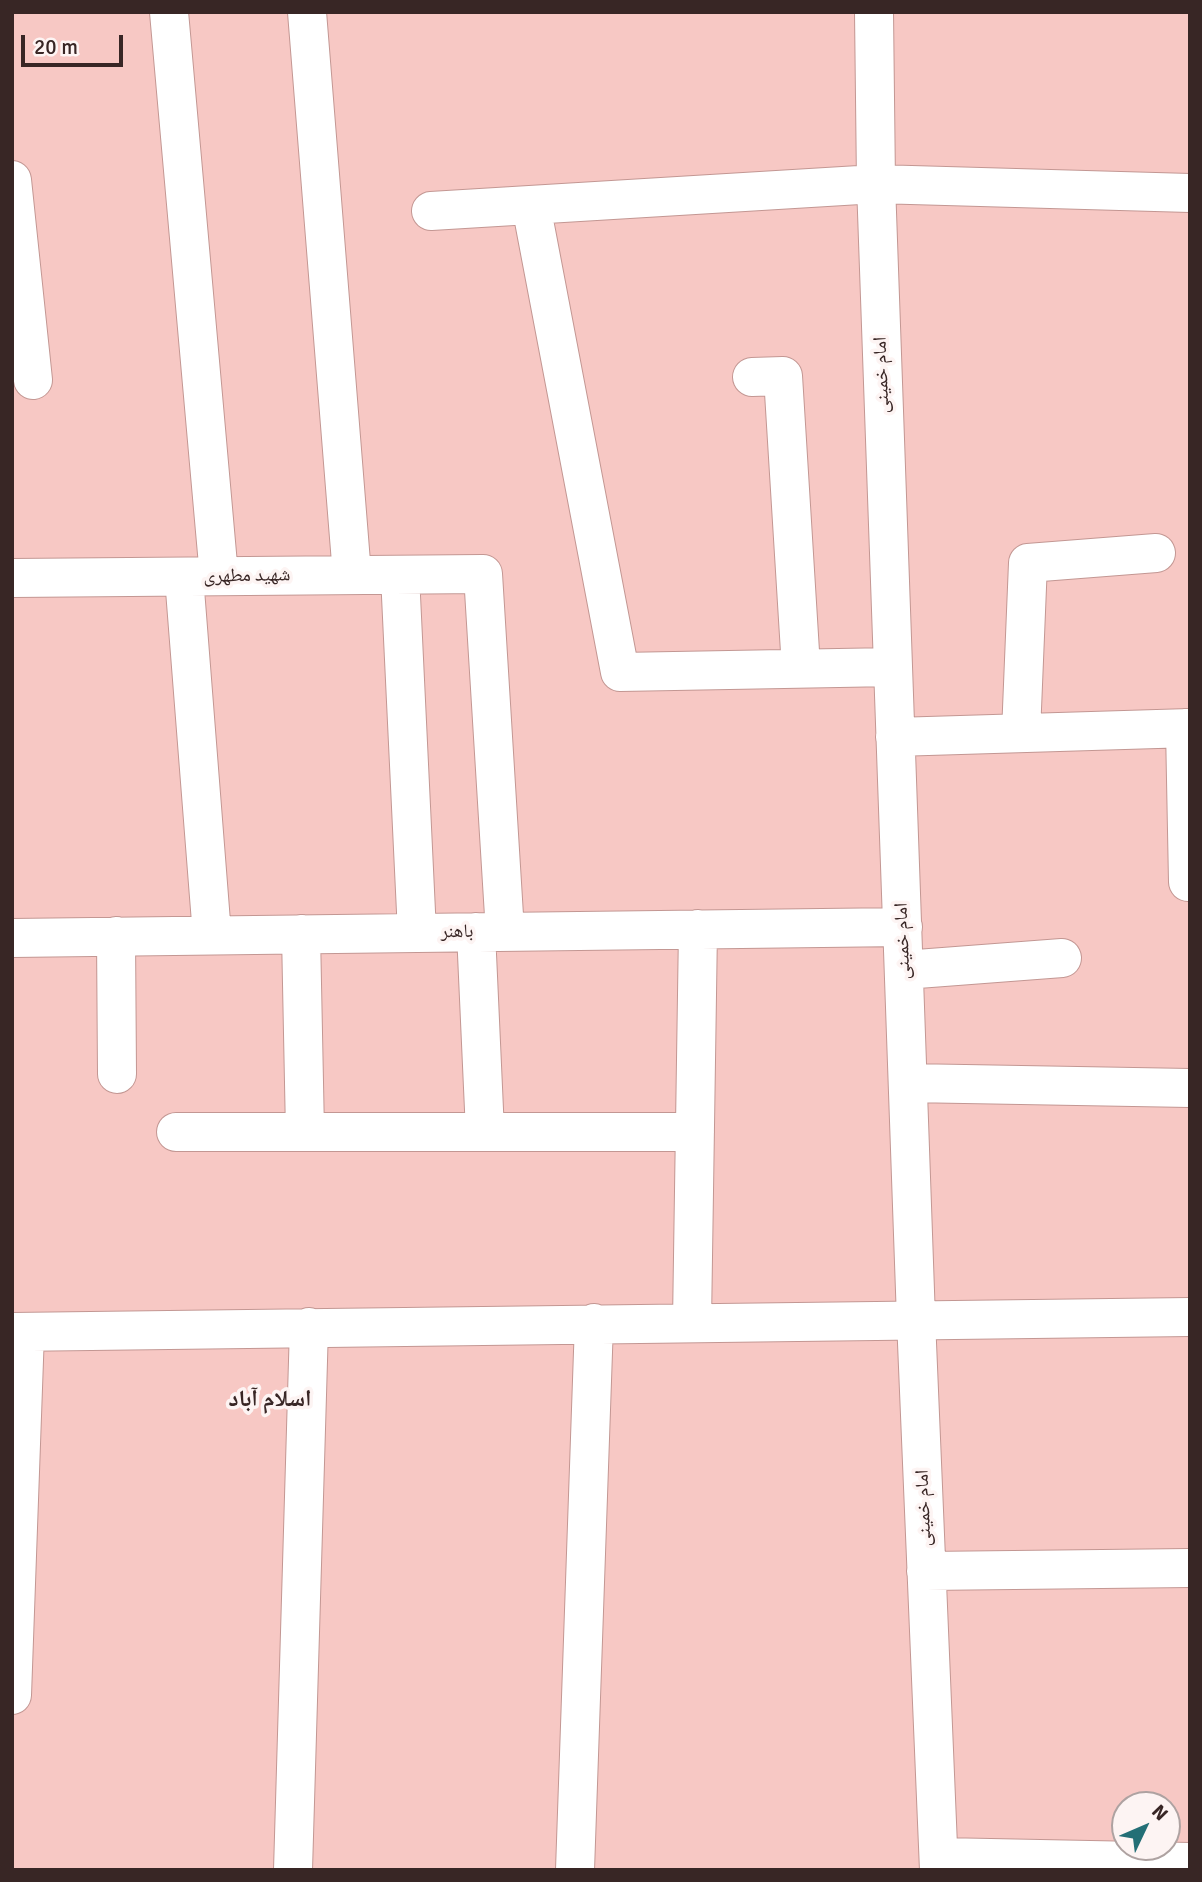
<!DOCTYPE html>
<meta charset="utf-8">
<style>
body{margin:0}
#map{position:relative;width:1202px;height:1882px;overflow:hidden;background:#f7c8c4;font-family:Signika,sans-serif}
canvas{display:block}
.frame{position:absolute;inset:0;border:14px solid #382625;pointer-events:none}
.north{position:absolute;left:1111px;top:1791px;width:70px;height:70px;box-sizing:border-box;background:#fdf4f3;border:2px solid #aea2a1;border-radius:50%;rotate:46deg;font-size:19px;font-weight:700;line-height:28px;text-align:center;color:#382625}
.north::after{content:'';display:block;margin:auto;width:24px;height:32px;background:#246f76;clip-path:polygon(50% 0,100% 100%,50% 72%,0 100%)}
.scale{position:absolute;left:21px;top:35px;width:102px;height:32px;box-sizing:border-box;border:4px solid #382625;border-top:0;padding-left:9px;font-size:21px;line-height:24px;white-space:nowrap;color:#382625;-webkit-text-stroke:5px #fdf4f3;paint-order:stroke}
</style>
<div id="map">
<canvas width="1202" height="1882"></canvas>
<div class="frame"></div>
<div class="north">N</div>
<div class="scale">20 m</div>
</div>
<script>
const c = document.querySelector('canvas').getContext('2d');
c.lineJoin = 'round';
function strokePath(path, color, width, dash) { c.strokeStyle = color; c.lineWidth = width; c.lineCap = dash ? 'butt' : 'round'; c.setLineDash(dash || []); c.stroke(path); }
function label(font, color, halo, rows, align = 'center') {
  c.font = font + ' Signika,"Noto Naskh Arabic",sans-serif'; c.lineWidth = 7; c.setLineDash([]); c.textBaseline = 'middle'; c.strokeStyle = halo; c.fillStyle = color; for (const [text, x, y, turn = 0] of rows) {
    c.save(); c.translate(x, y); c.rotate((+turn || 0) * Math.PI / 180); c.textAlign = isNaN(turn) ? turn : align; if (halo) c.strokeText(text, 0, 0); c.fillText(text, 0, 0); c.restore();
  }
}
const minor = new Path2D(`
 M169 12 219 576
 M307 12 352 575
 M874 12 876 184 916 1319 939 1870
 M12 180 33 380
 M531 205 620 672 893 667
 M431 211 876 184 1190 193
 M752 377 783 376 801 668
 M400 575 417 933
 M184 577 212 935
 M12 578 483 574 505 932
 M1185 728 1188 882
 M1021 733 1028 563 1156 553
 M895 737 1190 728
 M476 932 485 1132
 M301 934 305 1132
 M116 936 117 1074
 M12 938 903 927
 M904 970 1062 958
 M908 1083 1190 1088
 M176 1132H695
 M692 1322 698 929
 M12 1332 1190 1317
 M926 1571 1190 1568
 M12 1695 25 1332
 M940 1857 1190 1862
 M293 1870 309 1327
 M575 1870 594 1323`);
const streetNames = [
 ["امام خمینی",882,375,-92],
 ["شهید مطهری",247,576,-1],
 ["باهنر",457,932,-1],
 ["امام خمینی",903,941,-92],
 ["امام خمینی",924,1508,-92]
];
const quarterNames = [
 ["اسلام آباد",270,1400]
];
strokePath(minor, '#c39793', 40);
strokePath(minor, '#fff', 38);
label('19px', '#382625', '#fdf4f3', streetNames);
label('bold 23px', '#382625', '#fdf4f3', quarterNames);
</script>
